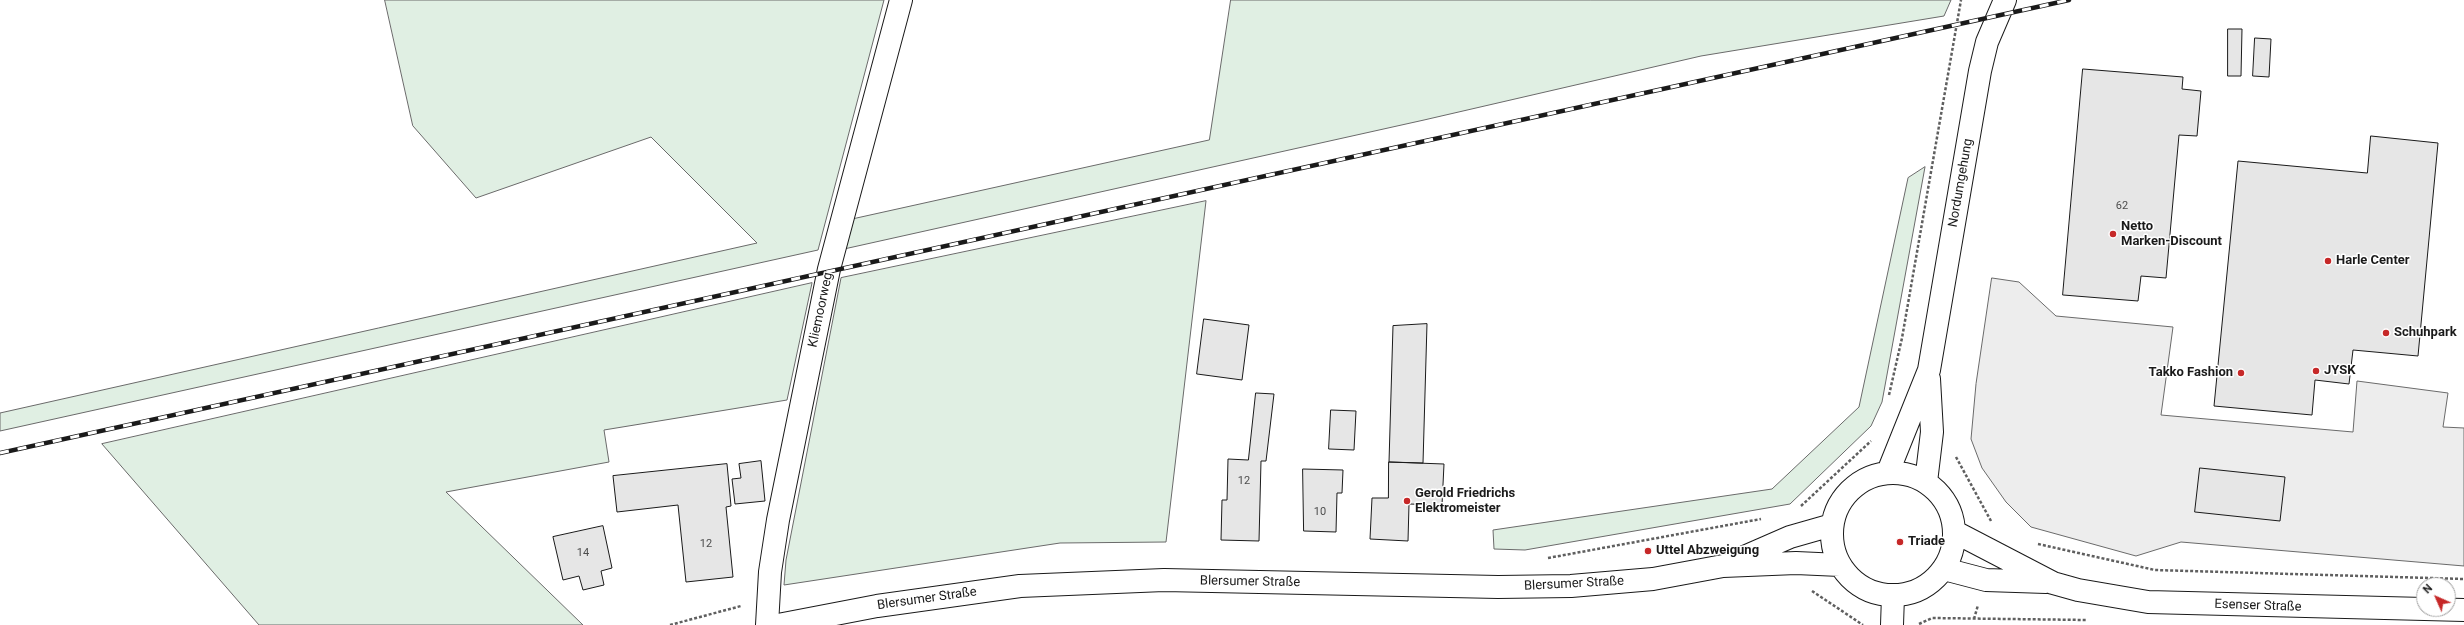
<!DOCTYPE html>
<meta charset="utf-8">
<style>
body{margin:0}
#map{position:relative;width:2464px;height:625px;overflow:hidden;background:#fff;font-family:Roboto,sans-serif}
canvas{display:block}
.north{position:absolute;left:2416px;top:577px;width:40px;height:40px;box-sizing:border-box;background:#fff;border:1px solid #a3a3a3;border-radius:50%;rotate:315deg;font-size:11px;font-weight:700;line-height:16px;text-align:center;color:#1a1a1a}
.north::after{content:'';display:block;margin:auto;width:14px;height:18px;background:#c62828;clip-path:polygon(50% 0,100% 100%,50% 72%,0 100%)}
</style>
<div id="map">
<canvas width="2464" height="625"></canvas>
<div class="north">N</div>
</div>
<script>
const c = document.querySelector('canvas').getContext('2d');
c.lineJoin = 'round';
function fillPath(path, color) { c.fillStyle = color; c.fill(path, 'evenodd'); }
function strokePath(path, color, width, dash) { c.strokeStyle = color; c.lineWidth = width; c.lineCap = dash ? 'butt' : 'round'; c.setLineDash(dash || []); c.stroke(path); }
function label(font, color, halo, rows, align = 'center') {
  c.font = font + ' Roboto,sans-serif'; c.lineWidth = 3; c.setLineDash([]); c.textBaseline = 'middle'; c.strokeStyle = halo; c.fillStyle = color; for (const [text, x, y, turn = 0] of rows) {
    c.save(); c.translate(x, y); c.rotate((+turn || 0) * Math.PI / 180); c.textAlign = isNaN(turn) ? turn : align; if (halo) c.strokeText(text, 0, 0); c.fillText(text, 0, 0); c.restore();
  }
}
const green = new Path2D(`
 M385 0H884L818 250 0 431V413L757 243 651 137 476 198 413 126Z
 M1231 0H1951L1944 16 1701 56 1424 120 844 249 852 219 1209 140Z
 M1925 167 1882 402 1871 426 1790 504 1525 550 1494 549 1493 530 1772 489 1859 407 1908 178Z
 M1206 201 1166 542 1060 543 784 585 786 560 841 278Z
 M812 283 787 400 604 430 609 462 446 492 583 625H259L102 444Z`);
const parking = new Path2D(`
 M1992 278 2019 282 2056 316 2173 327 2161 415 2353 432 2357 381 2448 393 2443 427 2464 428V566L2181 542 2136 556 2031 527 2006 502 1982 468 1971 439 1976 384Z`);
const building = new Path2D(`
 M2228 29H2242L2241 76H2228Z
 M2255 38 2271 39 2269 77 2253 76Z
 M2083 69 2183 77 2182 89 2201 91 2197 136 2179 135 2166 278 2141 276 2138 301 2063 295Z
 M2371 136 2438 143 2418 356 2353 350 2349 384 2315 380 2312 415 2214 406 2238 161 2367 173Z
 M1204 319 1249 325 1242 380 1197 374Z
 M1427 324 1423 463 1389 462 1393 326Z
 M1256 393 1274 394 1266 461H1261L1259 541 1221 540 1222 500H1227L1228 459 1248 460Z
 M1331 410 1356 411 1354 450 1329 449Z
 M761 461 765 501 735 504 732 479 741 478 739 464Z
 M1389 462 1444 464 1442 505 1409 504 1408 541 1370 539 1372 498H1388Z
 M727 464 731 506 726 507 733 577 686 582 678 505 617 512 613 476Z
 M2200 468 2285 477 2280 521 2195 512Z
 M1303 469 1343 470 1342 493H1337L1336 532 1304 531Z
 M603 526 612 568 601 571 604 585 583 590 579 576 563 580 553 537Z`);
const path = new Path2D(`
 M1889 395 1902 338 1961 0
 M1956 457 1991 521
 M1801 506 1871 441
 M2038 544 2155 570 2464 579
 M1548 558 1761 519
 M1812 591 1863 625
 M1974 619 1978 605
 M1919 624 1932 618 2087 620
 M670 625 741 606`);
const street = new Path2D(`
 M767 625 770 572 778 520 829 269 901 0
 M1892 625 1893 596`);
const secondary = new Path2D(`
 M1888 472 1929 370 1980 71 1987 42 2005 0
 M1832 534a61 61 0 1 1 122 0a61 61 0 1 1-122 0Z
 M1926 482 1932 432 1929 379
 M1955 532 2053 583 2078 590 2148 602 2464 610
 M1735 561 1790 537 1832 525
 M1944 569 1986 580 2046 582
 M778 625 877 606 1020 586 1164 580 1498 587 1571 586 1653 579 1723 566 1796 563 1840 565`);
const rail = new Path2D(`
 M0 453 2069 0`);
const markers = [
 [2113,234,4,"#c62828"],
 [2328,261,4,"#c62828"],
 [2386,333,4,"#c62828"],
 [2316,371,4,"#c62828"],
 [2241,373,4,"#c62828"],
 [1407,501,4,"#c62828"],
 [1900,542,4,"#c62828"],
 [1648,551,4,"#c62828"]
];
const numberNames = [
 ["62",2122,206],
 ["12",1244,481],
 ["10",1320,512],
 ["12",706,544],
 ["14",583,553]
];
const streetNames = [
 ["Nordumgehung",1961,183,-80],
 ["Kliemoorweg",821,310,-78],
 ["Blersumer Straße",1250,582,1],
 ["Blersumer Straße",1574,584,-3],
 ["Blersumer Straße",927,599,-8],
 ["Esenser Straße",2258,606,2]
];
const poiNames = [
 ["Netto",2121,227],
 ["Marken-Discount",2121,242],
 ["Harle Center",2336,261],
 ["Schuhpark",2394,333],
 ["JYSK",2324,371],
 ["Takko Fashion",2233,373,"right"],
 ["Gerold Friedrichs",1415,494],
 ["Elektromeister",1415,509],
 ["Triade",1908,542],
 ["Uttel Abzweigung",1656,551]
];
fillPath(green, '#e0efe3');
strokePath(green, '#6a6a6a', 1);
fillPath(parking, '#ededed');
strokePath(parking, '#6a6a6a', 1);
fillPath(building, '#e6e6e6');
strokePath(building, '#1a1a1a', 1);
strokePath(street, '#1a1a1a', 24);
strokePath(secondary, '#1a1a1a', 24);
strokePath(path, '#5f5f5f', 2.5, [3, 2]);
strokePath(street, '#fff', 22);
strokePath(secondary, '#fff', 22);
strokePath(rail, '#1a1a1a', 4.5);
strokePath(rail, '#fff', 3, [9]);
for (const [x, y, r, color] of markers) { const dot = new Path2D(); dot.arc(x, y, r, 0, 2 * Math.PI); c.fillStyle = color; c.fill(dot); strokePath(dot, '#fff', 1.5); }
label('11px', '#4d4d4d', null, numberNames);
label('13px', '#1a1a1a', '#fff', streetNames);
label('bold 13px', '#1a1a1a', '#fff', poiNames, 'left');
</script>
